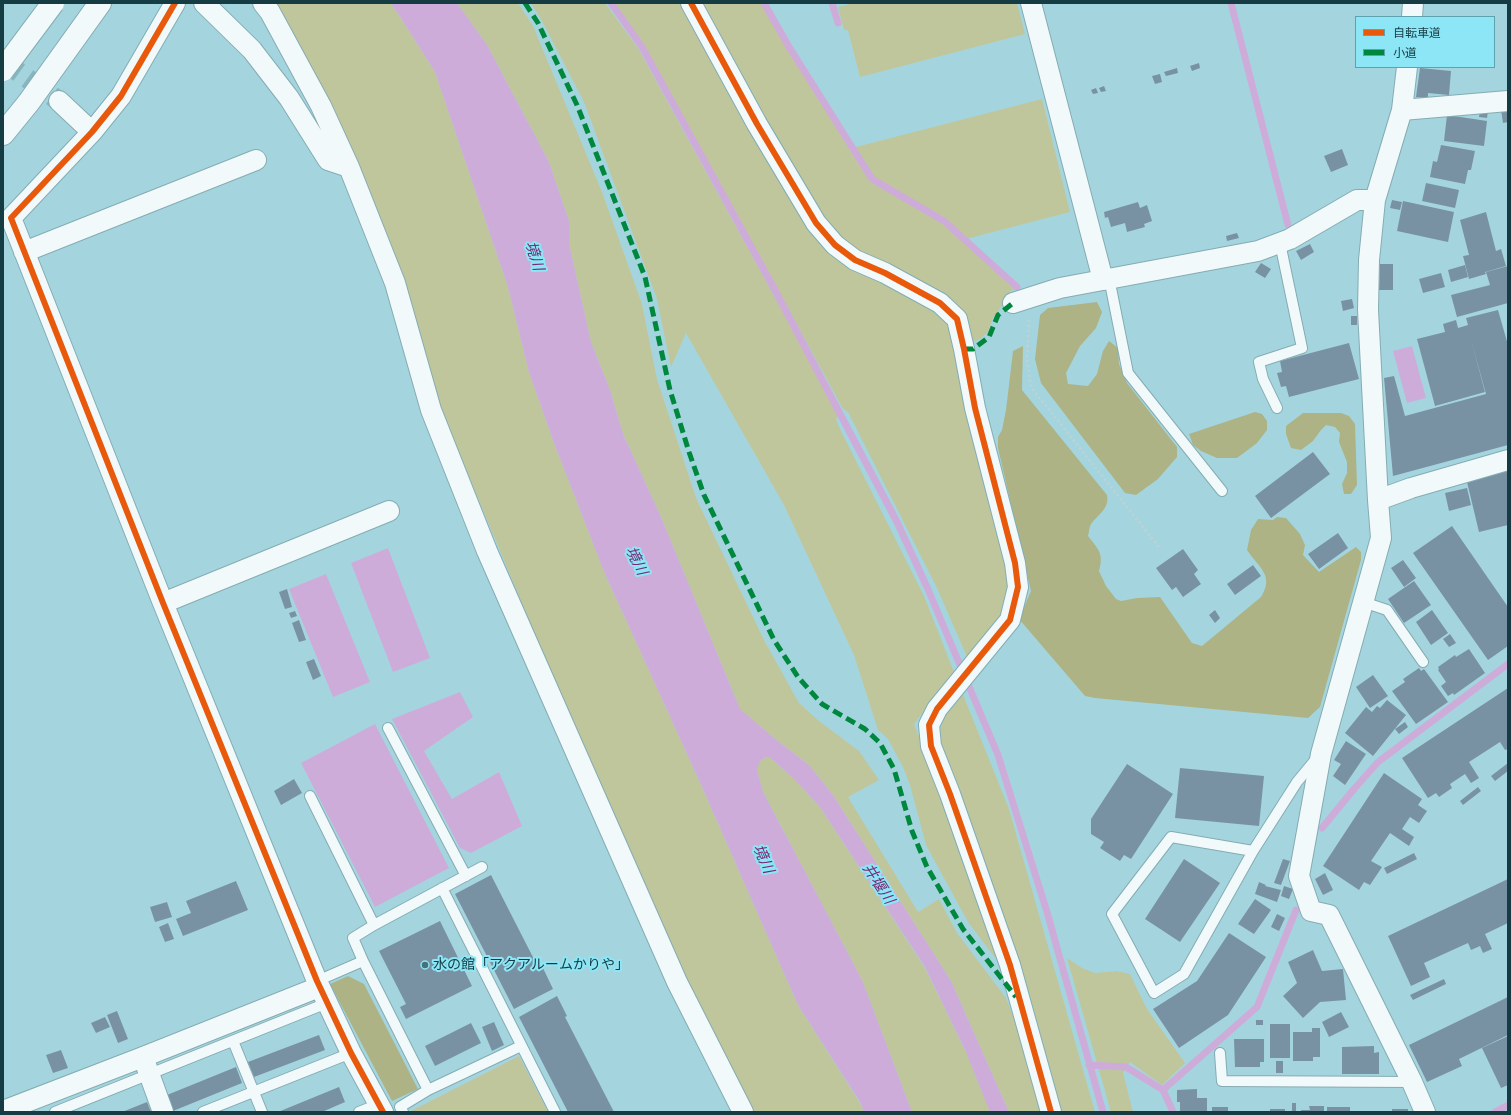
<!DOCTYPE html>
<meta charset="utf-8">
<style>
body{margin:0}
#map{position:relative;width:1511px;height:1115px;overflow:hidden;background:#a4d5de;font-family:"Noto Sans","Noto Sans JP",sans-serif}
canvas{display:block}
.frame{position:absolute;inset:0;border:4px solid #163c43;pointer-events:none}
.legend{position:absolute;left:1355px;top:16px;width:140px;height:52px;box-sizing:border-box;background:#8ce6f6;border:1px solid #5da2ae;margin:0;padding:5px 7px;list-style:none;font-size:12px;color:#163c43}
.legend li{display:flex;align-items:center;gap:8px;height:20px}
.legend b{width:20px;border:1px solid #5da2ae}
</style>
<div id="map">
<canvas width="1511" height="1115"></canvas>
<div class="frame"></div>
<ul class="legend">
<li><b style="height:5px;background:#e8590c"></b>自転車道</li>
<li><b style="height:5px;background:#00873e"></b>小道</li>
</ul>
</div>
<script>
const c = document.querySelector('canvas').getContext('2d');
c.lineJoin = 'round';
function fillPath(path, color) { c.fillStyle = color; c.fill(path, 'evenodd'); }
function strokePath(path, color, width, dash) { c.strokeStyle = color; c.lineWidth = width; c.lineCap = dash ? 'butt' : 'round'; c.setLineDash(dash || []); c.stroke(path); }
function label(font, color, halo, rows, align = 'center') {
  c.font = font + ' "Noto Sans","Noto Sans JP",sans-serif'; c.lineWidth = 4; c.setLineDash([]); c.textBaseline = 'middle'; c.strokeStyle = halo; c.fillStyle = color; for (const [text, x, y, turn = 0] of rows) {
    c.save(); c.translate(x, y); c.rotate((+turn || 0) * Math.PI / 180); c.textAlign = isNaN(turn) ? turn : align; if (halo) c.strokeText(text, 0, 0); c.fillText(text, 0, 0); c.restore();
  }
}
const green = new Path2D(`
 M270 3H390L397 12 435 72 508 287 529 372 554 443 605 574 698 778 798 1005 860 1103 864 1112H752L683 977 545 658Z
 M457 3H518L533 26 602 192 642 304 657 379 696 498 764 640 799 703 819 721 859 751 879 780 848 797 918 912 939 899 957 933 1006 998 1030 1061 1043 1112H1009L951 981 833 795 809 765 774 738 740 709 661 517 623 434 610 390 591 342 569 244V221L549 162 487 45Z
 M531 3H605L638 48 839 414 836 419 839 427 924 596 954 672 914 724 976 884 1003 968 968 922 926 845 910 785 903 767 888 739 878 730 854 655 784 505 686 333 671 367 657 299 584 102 542 21Z
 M614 3H681L806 223 933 308 952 327 1011 583 1003 614 967 657 937 588 848 412 843 409 646 48Z
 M698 3H761L786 46 871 180 942 223 1017 289 1010 291V301L1001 307 993 318 988 332 980 339 970 343 965 320 838 242Z
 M853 3H1017L1025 34 860 77 848 30H844L838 7Z
 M1042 99 1070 212 966 239 946 220 873 177 852 148Z
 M962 692 1009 809 1095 1112H1057L936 742 945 714Z
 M766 757 771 758 796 781 820 807 925 968 966 1052 990 1112H912L862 980 763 792 757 769 760 761Z
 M1067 958 1082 968 1095 973 1117 971 1130 974 1147 1009 1185 1063 1162 1085 1130 1062 1123 1073 1133 1112H1111Z
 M519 1056 548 1112H409Z`);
const forest = new Path2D(`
 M1097 302 1102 312 1096 328 1080 346 1066 373 1068 384 1088 386 1097 374 1103 351 1109 341 1118 348 1119 364 1127 383 1177 447V457L1158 479 1136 495 1125 493 1041 383 1035 359 1040 315 1048 308Z
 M1023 346 1022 390 1107 495C1110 510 1096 515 1090 526 1089 529 1089 533 1088 536 1099 550 1104 554 1099 571L1106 586 1116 599 1121 601 1137 598 1160 597 1192 643 1202 646 1261 597C1275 575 1258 567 1247 550L1251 530 1258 519 1273 520 1277 517 1286 518 1300 534 1305 545 1303 555 1319 572 1356 547 1361 552V560L1320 707 1308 718 1095 698 1085 696 1019 619 1031 591 998 448V437L1002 430 1006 410 1013 351Z
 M1255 412 1262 414 1267 421V430L1257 443 1237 458H1217L1201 451 1193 445 1189 434Z
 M1303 413H1341L1349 416 1355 424 1357 485 1351 494H1344L1342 484 1347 473V462L1339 442 1340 433 1335 427 1326 425 1321 430 1313 441 1301 450 1291 448 1286 434V426Z
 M348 976 364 984 418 1089 392 1101 330 984Z`);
const water = new Path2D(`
 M390 3H457L487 45 549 162 569 221V244L591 342 610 390 623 434 661 517 740 709 774 738 809 765 833 795 951 981 1009 1112H990L966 1052 925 967 820 807 796 781 771 758 766 757 760 761 757 769 763 792 862 980 912 1112H864L860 1102 798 1005 698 778 605 574 554 443 529 372 508 287 435 72 397 12Z
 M1412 346 1426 398 1407 403 1393 351Z
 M388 548 430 658 393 672 351 563Z
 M326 574 370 682 333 697 289 589Z
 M460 692 473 717 424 751 452 799 499 772 522 826 471 853 460 848 392 719Z
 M375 724 449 868 375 907 301 763Z`);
const stream = new Path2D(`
 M611 3 642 47 777 294 897 522 927 587 998 755 1047 912 1103 1112
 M764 3 788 45 872 179 944 221 1017 287
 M832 3 838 23
 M1231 3 1288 225
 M1322 828 1354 789 1378 762 1508 664
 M1089 1065 1126 1067 1163 1090 1257 1007 1296 910
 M1163 1090 1173 1112
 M1495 1112 1508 1105`);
const building = new Path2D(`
 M1199 63 1200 68 1192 71 1190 66Z
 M1177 68 1178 73 1166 76 1164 72Z
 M1420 68 1451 71 1449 95 1428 93V98L1416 97Z
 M1160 74 1162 82 1155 84 1152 76Z
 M1104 86 1106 91 1101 92 1099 88Z
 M1096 88 1098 93 1093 94 1091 90Z
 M1508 109V122L1503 123 1501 110Z
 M1480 110 1488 111 1487 118 1479 117Z
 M1447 115 1487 121 1484 146 1444 141Z
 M1441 145 1475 151 1471 170H1468L1465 184 1430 177 1433 161 1437 162Z
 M1342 149 1348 165 1331 172 1324 156Z
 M1426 183 1459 190 1455 208 1422 201Z
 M1392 200 1402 202 1400 210 1390 208Z
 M1403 201 1454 212 1448 242 1397 231Z
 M1138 202 1140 208 1147 205 1152 221 1144 224 1145 227 1127 232 1125 223 1111 227 1108 217 1105 218 1104 212Z
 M1486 212 1496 251 1501 249 1506 266 1485 272 1486 274 1469 279 1463 256 1469 255 1460 220Z
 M1237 233 1239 238 1227 241 1226 236Z
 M1310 244 1314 252 1301 260 1296 251Z
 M1261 263 1271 269 1265 278 1255 272Z
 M1380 264H1393V290H1379Z
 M1465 265 1468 277 1451 282 1448 270Z
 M1508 266V303L1457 317 1451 295 1490 285 1486 272Z
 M1441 273 1445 287 1423 293 1419 279Z
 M1352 299 1354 308 1343 311 1341 301Z
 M1498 310 1508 345V445L1393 476 1384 378 1394 376 1405 416 1486 394 1471 340 1485 392 1435 406 1417 339 1445 332 1443 324 1456 320 1458 328 1468 325 1466 318Z
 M1351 316H1357V325H1351Z
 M1349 343 1359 379 1289 397 1286 386 1281 387 1277 373 1282 372 1280 361Z
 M1313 452 1330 474 1271 518 1255 496Z
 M1508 471V525L1479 532 1467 482Z
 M1467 488 1471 505 1449 511 1445 493Z
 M1452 526 1508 607V646L1488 660 1413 553Z
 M1338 533 1348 548 1319 569 1308 554Z
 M1183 549 1198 570 1194 574 1201 584 1183 597 1176 587 1172 590 1156 568Z
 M1403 560 1416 578 1404 587 1391 568Z
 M1253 565 1261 576 1235 595 1227 584Z
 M1414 581 1431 605 1404 623 1388 599Z
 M287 589 292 607 285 609 279 592Z
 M1215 610 1220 618 1215 623 1209 615Z
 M1432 610 1448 633 1431 645 1416 622Z
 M295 611 297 616 291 618 289 613Z
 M299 620 306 640 299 642 292 623Z
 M1450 634 1456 643 1449 647 1443 639Z
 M1469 649 1485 673 1454 695 1453 693 1448 696 1441 686 1446 682 1438 670 1439 669 1438 667 1455 655 1456 657Z
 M314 659 321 676 313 680 306 662Z
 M1419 668 1421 671 1424 669 1448 702 1416 724 1392 691 1405 682 1403 679Z
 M1373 675 1388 696 1370 708 1356 687Z
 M1508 688V749L1505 750 1500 742 1469 762 1479 778 1471 783 1465 774 1450 784 1452 788 1439 797 1436 793 1428 798 1402 758Z
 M1387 700 1406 715 1373 756 1345 733 1366 707 1372 712 1377 706 1380 708Z
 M1405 722 1408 727 1399 734 1395 729Z
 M1346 741 1366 754 1345 785 1333 776 1341 764 1334 760Z
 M1508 763V771L1495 781 1491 776Z
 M1127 764 1173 794 1131 859 1124 855 1120 861 1100 848 1104 842 1091 834V819Z
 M1180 768 1264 776 1259 826 1175 818Z
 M1384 773 1422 799 1418 805 1427 811 1419 823 1410 817 1402 829 1414 837 1409 846 1390 833 1371 861 1382 867 1370 885 1364 882 1359 890 1323 866Z
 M294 779 302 793 281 805 274 791Z
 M1478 787 1481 791 1463 805 1460 801Z
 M1414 853 1417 859 1387 874 1384 868Z
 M1184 859 1220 883 1180 942 1145 919Z
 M1283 859 1290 861 1281 885 1274 883Z
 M1325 873 1333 890 1323 895 1315 879Z
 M491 875 539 969 543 968 553 989 514 1009 455 894Z
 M1508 879V923L1485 934 1492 949 1483 953 1480 946 1471 950 1468 943 1424 963 1430 977 1411 986 1388 936Z
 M236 881 248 910 183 936 176 919 191 913 186 901Z
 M1259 882 1266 885 1265 886 1281 890 1277 902 1255 894Z
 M1284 886 1293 889 1289 899 1281 896Z
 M1255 899 1271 910 1254 934 1238 924Z
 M167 902 172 917 155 922 150 907Z
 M1277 914 1285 918 1279 931 1271 927Z
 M440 921 472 986 406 1019 400 1007 406 1004 379 951Z
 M168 923 174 939 165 942 159 927Z
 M1229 933 1266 957 1228 1015 1179 1048 1153 1009 1197 981Z
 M1313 950 1322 971 1343 969 1346 1000 1320 1002 1303 1018 1283 996 1297 983 1288 962Z
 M1444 979 1446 984 1413 1000 1410 995Z
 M557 996 567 1016 565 1017 614 1112H568L519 1017Z
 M1508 997V1035L1459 1059 1462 1066 1427 1082 1409 1045Z
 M117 1011 128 1039 118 1043 107 1015Z
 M1341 1012 1349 1027 1329 1037 1322 1022Z
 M105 1017 110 1027 96 1033 91 1023Z
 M1256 1020H1263V1025H1256Z
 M494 1022 504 1045 492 1051 482 1027Z
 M471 1023 481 1043 435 1066 425 1046Z
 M1270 1024H1290V1058H1270Z
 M1312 1028H1320V1057H1313V1061H1293V1032H1312Z
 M319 1035 325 1050 254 1077 248 1062Z
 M1508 1036V1085L1501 1088 1482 1048Z
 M1234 1039H1264V1062H1260V1067H1235Z
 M1374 1046V1053L1379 1052V1074H1342V1047Z
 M61 1050 68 1068 53 1073 46 1055Z
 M1276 1061H1283V1073H1276Z
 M236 1067 242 1083 173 1111 167 1095Z
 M339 1087 345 1102 322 1112H278Z
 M1197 1089V1098H1207V1112H1180V1102H1177V1090Z
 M147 1102 151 1112H122Z
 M1292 1103H1296V1111H1292Z
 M1309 1106H1324V1112H1301V1110H1310Z
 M1212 1107H1228V1112H1212Z
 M1327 1107H1350V1112H1327Z
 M1270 1109H1285V1112H1270Z
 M1392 1109H1408V1112H1392Z`);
const minorTunnel = new Path2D(`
 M3 61 59 101`);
const path = new Path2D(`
 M1029 320 1027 359 1031 387 1159 547`);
const service = new Path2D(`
 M1109 278 1128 373 1222 491
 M1277 408 1263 379 1259 362 1302 348 1280 243
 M1363 602 1387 610 1423 662
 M388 728 466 876
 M310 796 374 925
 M1253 851 1171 837 1112 914 1154 993 1184 974 1253 851 1297 782 1316 759
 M442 888 555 1112
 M317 981 363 961
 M233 1041 262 1112
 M1220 1053 1222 1081 1412 1082
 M428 1090 363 961 353 938 374 925 482 867
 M55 1112 327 1003
 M203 1112 351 1053
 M359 1112 379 1104
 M403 1112 400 1107 428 1090 521 1046`);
const minor = new Path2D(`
 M175 3 121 96 92 132 11 218 163 603 317 981 351 1053 383 1112
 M204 3 252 50 289 98 328 160 349 167
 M263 3 270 12 321 106 349 167 395 283 431 410 487 551 677 982 743 1112
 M691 3 757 124 816 223 835 245 855 260 885 273 940 303 957 319 964 349 975 408 1015 563 1018 587 1010 620 937 709 929 725 931 746 950 794 1010 965 1051 1112
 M1031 3 1103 280
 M1412 17 1413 3
 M59 101 92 132
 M1402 110 1508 101
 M1375 200 1402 110 1407 67
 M24 252 256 160
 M1013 303 1060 288 1258 251 1290 239 1357 200H1375L1369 260 1368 310 1378 500 1411 488 1508 460
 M1378 500 1381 538 1321 754 1299 876 1311 911 1329 915 1412 1082 1425 1112
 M163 603 389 511
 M143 1057 163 1112
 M3 1111 143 1057 319 987`);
const tertiary = new Path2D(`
 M3 134 29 102 100 3`);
const motorwayBridge = new Path2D(`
 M3 70 53 3`);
const quiet = new Path2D(`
 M525 3 538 23 577 105 645 277 670 390 689 452 704 495 774 640 798 677 822 704 865 729 880 743 894 769 912 831 927 867 963 929 1016 997
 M964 349H973L989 337 998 315 1013 303`);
const cycleway = new Path2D(`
 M175 3 121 96 92 132 11 218 163 603 317 981 351 1053 383 1112
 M691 3 757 124 816 223 835 245 855 260 885 273 940 303 957 319 964 349 975 408 1015 563 1018 587 1010 620 937 709 929 725 931 746 950 794 1010 965 1051 1112`);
const markers = [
 [425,965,4,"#487279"]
];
const poiNames = [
 ["水の館「アクアルームかりや」",433,965]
];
const waterNames = [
 ["境川",534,256,73],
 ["境川",636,561,64],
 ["境川",763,859,66],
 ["井堰川",878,884,57]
];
fillPath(green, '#c0c69b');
fillPath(forest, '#adb385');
fillPath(water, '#ceacda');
strokePath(stream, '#ceacda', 7);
fillPath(building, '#7992a3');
strokePath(minorTunnel, '#88b6bf', 20, [20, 10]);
strokePath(service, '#84acb3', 12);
strokePath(minor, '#84acb3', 22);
strokePath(tertiary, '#84acb3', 24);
strokePath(path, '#c1d1d4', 2.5, [2, 3]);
strokePath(service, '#f1f9fa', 10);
strokePath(minor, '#f1f9fa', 20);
strokePath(tertiary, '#f1f9fa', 22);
strokePath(motorwayBridge, '#84acb3', 24, []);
strokePath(motorwayBridge, '#f1f9fa', 22);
strokePath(quiet, '#00873e', 5, [10, 5]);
strokePath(cycleway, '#e8590c', 6);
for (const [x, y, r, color] of markers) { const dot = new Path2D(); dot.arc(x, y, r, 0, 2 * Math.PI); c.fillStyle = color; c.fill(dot); strokePath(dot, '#8ce6f6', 1.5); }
label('14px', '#163c43', '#8ce6f6', poiNames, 'left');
label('italic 15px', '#782973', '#8ce6f6', waterNames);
</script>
